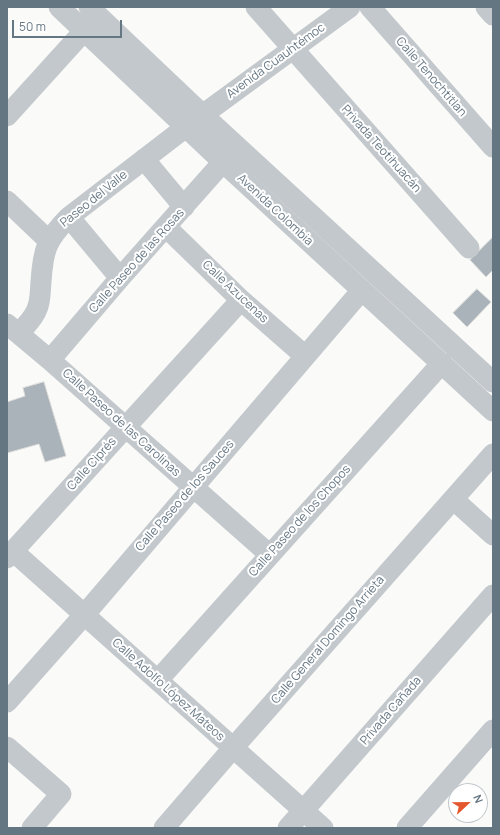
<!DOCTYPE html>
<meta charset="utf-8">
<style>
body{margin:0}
#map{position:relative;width:500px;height:835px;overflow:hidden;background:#fafaf8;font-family:Manrope,sans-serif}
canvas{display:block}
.frame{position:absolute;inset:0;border:8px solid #657683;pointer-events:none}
.north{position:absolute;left:448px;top:783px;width:40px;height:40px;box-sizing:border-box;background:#fff;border:1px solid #c1c8cd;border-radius:50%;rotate:68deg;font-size:11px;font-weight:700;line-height:16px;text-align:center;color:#657683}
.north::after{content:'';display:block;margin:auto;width:14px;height:18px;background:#e4572e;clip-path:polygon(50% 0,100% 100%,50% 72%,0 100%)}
.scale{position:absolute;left:12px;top:20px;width:110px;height:18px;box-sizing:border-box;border:2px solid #657683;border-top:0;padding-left:5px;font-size:12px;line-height:14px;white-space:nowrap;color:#657683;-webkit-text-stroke:3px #fff;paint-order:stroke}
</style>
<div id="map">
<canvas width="500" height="835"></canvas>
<div class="frame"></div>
<div class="north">N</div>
<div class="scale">50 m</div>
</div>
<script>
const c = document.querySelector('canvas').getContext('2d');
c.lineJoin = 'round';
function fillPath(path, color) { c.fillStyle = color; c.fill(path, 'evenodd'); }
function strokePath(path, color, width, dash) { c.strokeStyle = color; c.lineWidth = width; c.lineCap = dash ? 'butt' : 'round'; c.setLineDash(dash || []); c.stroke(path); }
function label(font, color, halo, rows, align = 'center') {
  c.font = font + ' Manrope,sans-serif'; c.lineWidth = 4; c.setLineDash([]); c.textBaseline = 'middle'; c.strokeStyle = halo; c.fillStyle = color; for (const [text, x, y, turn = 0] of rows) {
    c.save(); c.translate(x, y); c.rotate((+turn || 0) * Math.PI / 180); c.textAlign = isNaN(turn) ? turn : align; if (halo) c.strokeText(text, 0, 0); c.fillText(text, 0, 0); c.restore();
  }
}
const building = new Path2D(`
 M493 237V270L486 277 470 260Z
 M477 289 491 302 467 327 453 313Z
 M44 382 66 456 45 462 39 444 7 453V402L25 396 23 388Z`);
const minor = new Path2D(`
 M59 7 223 162 493 411
 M89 7 203 115 493 382
 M256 7 469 248
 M370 7 493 147
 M486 7 493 15
 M7 116 84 31
 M144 159 184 207
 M7 201 49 241
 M69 217 120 278
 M166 227 241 300 305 356
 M7 324 50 360 270 555
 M19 334C25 326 34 318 37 309 41 300 40 291 41 282 43 250 46 240 69 217L186 127 350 7
 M50 360 120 278 223 162
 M453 499 493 535
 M13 551 323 828
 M7 558 241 300
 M158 680 442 363
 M7 702 85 614 362 290
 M7 747 61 794 32 828
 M164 828 233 748 493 454
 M288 828 493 595
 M407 828 493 730`);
const streetNames = [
 ["Avenida Cuauhtémoc",276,61,-36],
 ["Calle Tenochtitlan",431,77,49],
 ["Privada Teotihuacán",381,149,48],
 ["Paseo del Valle",94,199,-39],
 ["Avenida Colombia",275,210,43],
 ["Calle Paseo de las Rosas",137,261,-48],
 ["Calle Azucenas",235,292,43],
 ["Calle Paseo de las Carolinas",121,423,42],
 ["Calle Ciprés",92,464,-48],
 ["Calle Paseo de los Sauces",185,496,-49],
 ["Calle Paseo de los Chopos",300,521,-48],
 ["Calle General Domingo Arrieta",328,640,-49],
 ["Calle Adolfo López Mateos",168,690,42],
 ["Privada Cañada",391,711,-49]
];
fillPath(building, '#aab3b9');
strokePath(building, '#dcdcda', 1);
strokePath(minor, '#c3c8cc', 21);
label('12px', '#657683', '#fff', streetNames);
</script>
